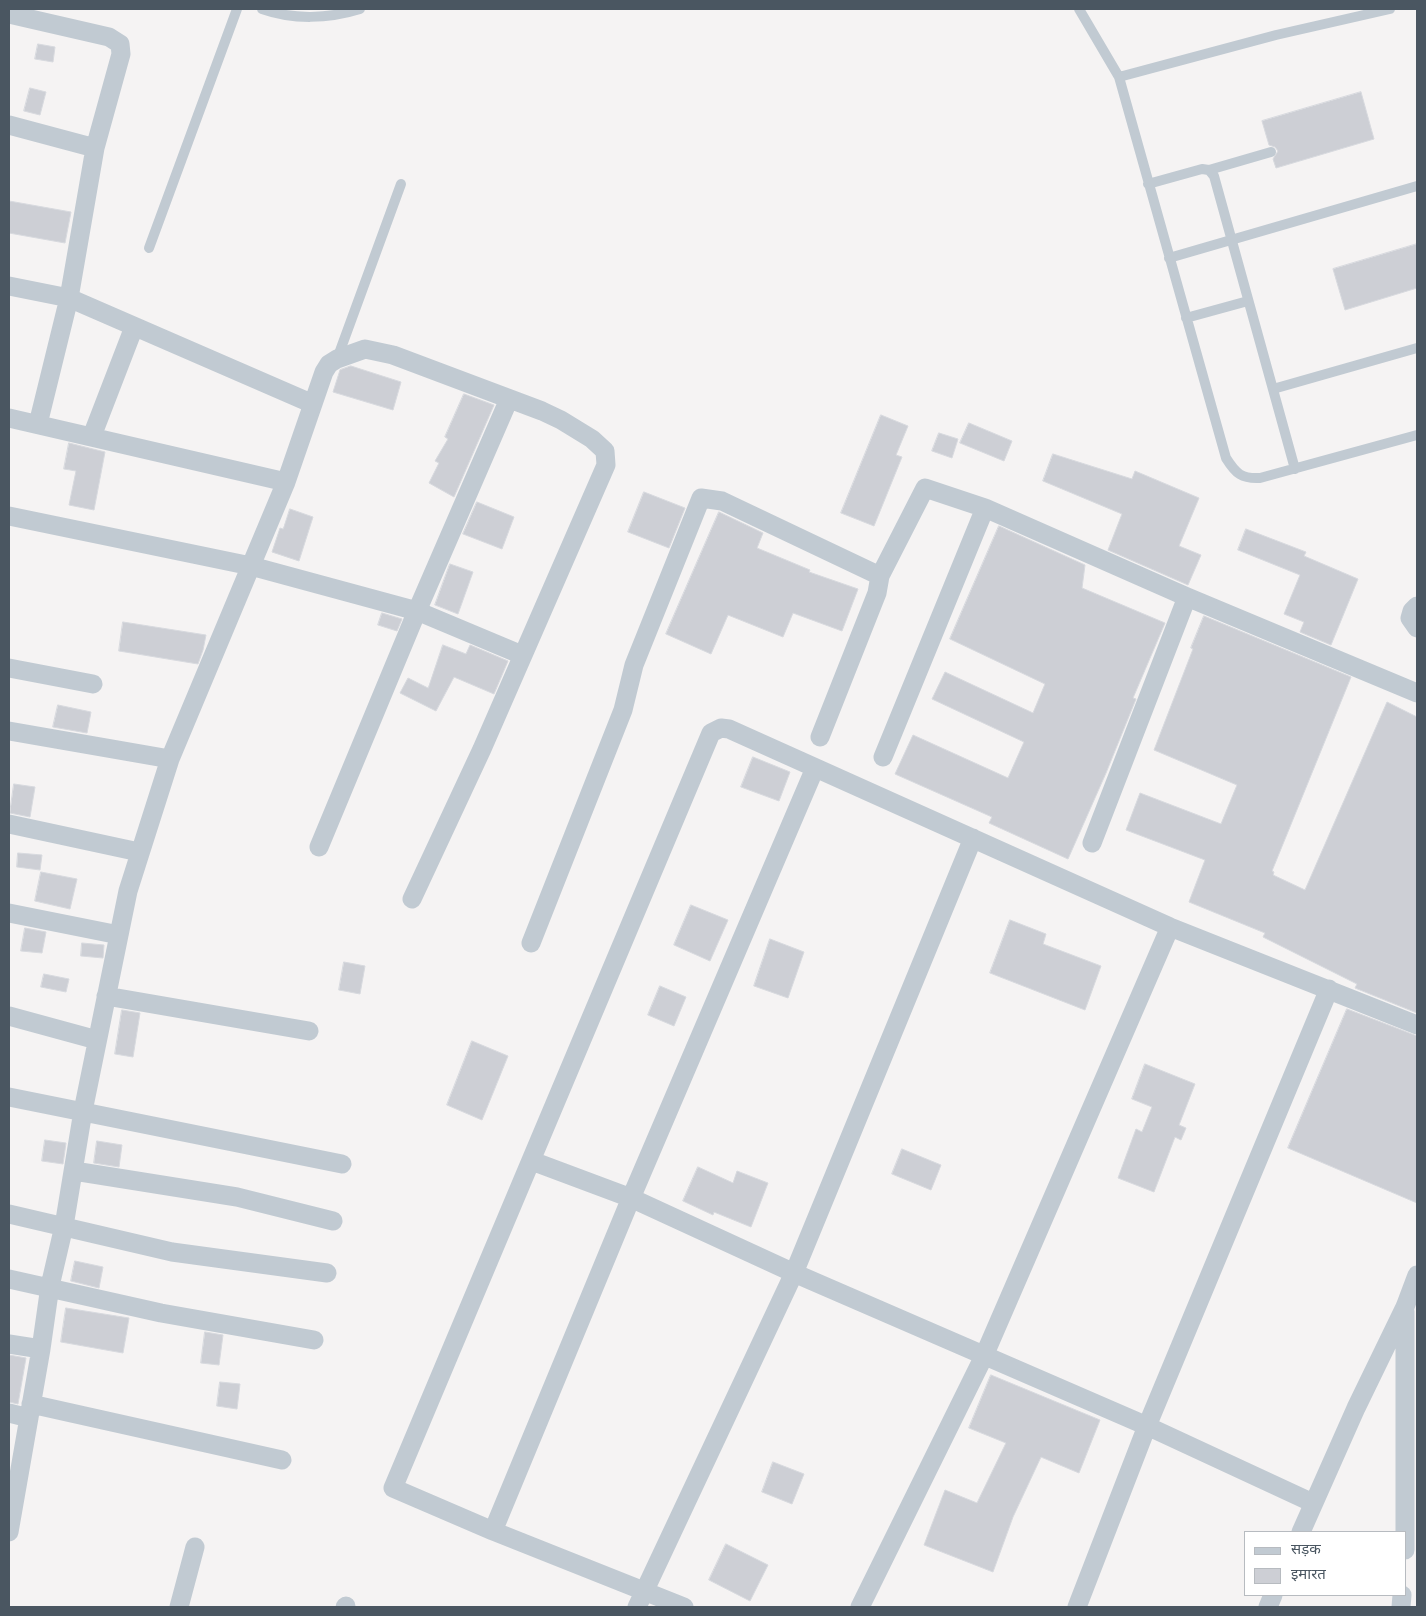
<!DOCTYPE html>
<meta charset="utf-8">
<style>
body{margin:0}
#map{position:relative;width:1426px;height:1616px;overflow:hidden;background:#f5f3f3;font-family:"Alegreya Sans","Noto Sans Devanagari",sans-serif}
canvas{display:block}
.frame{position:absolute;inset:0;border:10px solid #4a5661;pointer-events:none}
.legend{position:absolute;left:1244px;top:1531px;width:162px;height:65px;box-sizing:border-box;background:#fff;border:1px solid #b7bbc0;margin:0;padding:6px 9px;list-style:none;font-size:15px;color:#4a5661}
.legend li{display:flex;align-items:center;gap:10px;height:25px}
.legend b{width:25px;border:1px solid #b7bbc0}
</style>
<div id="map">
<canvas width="1426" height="1616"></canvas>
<div class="frame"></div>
<ul class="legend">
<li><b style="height:6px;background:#c1cad2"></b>सड़क</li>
<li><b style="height:14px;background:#cdcfd5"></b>इमारत</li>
</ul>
</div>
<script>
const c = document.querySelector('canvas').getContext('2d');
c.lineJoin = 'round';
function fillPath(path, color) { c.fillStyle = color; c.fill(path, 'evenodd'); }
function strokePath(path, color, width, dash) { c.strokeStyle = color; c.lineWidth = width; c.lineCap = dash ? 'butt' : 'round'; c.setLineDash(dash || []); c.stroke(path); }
const building = new Path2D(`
 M38 44 55 47 53 62 35 59Z
 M30 88 46 92 40 115 24 111Z
 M1361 92 1374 139 1276 168 1273 159 1278 151 1275 147 1269 145 1262 121Z
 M9 201 71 212 65 243 9 233Z
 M1417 244V288L1345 310 1333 269Z
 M351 366 401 382 393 410 333 392 340 370Z
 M464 394 494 405 454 497 429 483 439 463 435 461 448 439 445 437Z
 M881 415 908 426 896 455 902 457 874 526 841 513Z
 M969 423 1012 441 1004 461 960 443Z
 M939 433 958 439 952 458 932 451Z
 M69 443 105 452 94 510 69 505 76 471 64 469Z
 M1053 454 1132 479 1135 471 1199 498 1179 546 1201 555 1188 585 1108 550 1122 514 1043 481Z
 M644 492 685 508 669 548 628 532Z
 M477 502 514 517 502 549 463 534Z
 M290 509 313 517 299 561 272 552 280 528 283 529Z
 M719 512 763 533 757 548 810 570 809 572 858 589 842 631 793 613 783 637 728 615 711 654 666 634Z
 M999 526 1085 565 1082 588 1165 623 1133 698 1136 699 1106 773 1068 859 989 823 992 817 895 774 913 735 1008 778 1024 742 932 699 945 672 1033 713 1045 684 950 639Z
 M1246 529 1306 552 1304 556 1358 579 1331 645 1300 632 1304 622 1284 614 1300 575 1238 550Z
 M450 564 473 572 458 614 435 605Z
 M382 613 402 619 397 631 378 625Z
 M1204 616 1351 677 1272 871 1274 872 1273 875 1305 890 1387 702 1417 717V1013L1355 988 1357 984 1263 937 1265 933 1189 902 1205 860 1126 830 1140 793 1221 824 1237 785 1154 750 1193 649 1191 648Z
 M123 622 206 635 203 650 198 664 119 651Z
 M443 645 466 654 470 645 508 661 494 694 454 677 436 711 400 693 408 678 428 688Z
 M58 705 91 712 87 733 53 727Z
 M753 757 790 772 779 801 741 787Z
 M14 784 35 787 30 817 10 813Z
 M18 853 42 855 40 870 17 867Z
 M41 872 77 879 70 909 35 901Z
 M691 905 728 920 710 961 674 945Z
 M1010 920 1046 934 1043 944 1101 966 1085 1010 990 973Z
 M25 928 46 932 42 953 21 951Z
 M770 939 804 952 788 998 754 986Z
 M82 943 104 945 103 958 81 956Z
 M344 962 365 966 360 994 339 990Z
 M44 974 69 979 66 992 41 987Z
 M660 986 686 997 674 1026 648 1015Z
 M1347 1009 1417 1036V1203L1288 1148Z
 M122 1010 140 1013 133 1057 115 1054Z
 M472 1041 508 1056 482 1120 447 1105Z
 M1145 1064 1195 1084 1179 1125 1186 1128 1181 1140 1175 1137 1154 1192 1118 1178 1136 1129 1142 1132 1152 1107 1132 1099Z
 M45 1140 66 1143 63 1164 42 1161Z
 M97 1141 122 1145 119 1167 94 1163Z
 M902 1149 941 1165 931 1190 892 1174Z
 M698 1167 733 1183 737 1171 768 1183 751 1227 714 1212 713 1215 683 1201Z
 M75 1261 103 1267 99 1288 71 1281Z
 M66 1308 129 1318 123 1353 61 1342Z
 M205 1332 223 1335 219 1365 201 1363Z
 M9 1355 26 1358 18 1404 9 1402Z
 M991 1375 1100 1420 1079 1473 1041 1457 1013 1517 993 1572 924 1545 945 1490 977 1503 1006 1443 969 1428Z
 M220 1382 240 1384 237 1409 217 1406Z
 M773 1462 804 1474 792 1504 762 1492Z
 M726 1544 768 1565 750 1601 709 1580Z`);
const service = new Path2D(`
 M262 9C293 20 328 19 360 9
 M1079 9 1119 77 1226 458C1236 474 1242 479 1260 478L1417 435
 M1119 77 1276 35 1390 9
 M1209 170 1271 152
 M1148 184 1202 169 1209 170 1214 176 1295 469
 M149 248 237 9
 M1169 258 1417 186
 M1186 318 1248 301
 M337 359 401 184
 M1273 389 1417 348`);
const minor = new Path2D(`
 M9 14 109 37 120 44 121 54 95 148 9 125
 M9 286 69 298 313 404
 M9 418 286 482
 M38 424 69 298 95 148
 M92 436 134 327
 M9 516 251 566 417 611 522 655
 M1417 606 1412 611 1410 618 1417 628
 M9 668 93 684
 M9 731 170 759
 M820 737 877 593 880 576 925 488 985 508 1187 597 1417 693
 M883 757 985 508
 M9 824 139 852
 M1092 843 1187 597
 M319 847 417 611 509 399
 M9 913 119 935
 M531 943 623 710 634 665 701 498 722 501 880 576
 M106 996 309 1031
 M9 1016 97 1040
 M9 1097 342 1164
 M532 1161 631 1198 794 1273 1147 1426 1313 1503
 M74 1171 237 1197 333 1221
 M9 1214 172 1252 327 1273
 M9 1279 161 1313 314 1340
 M9 1344 41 1349
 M31 1404 282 1460
 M9 1413 29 1418
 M493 1531 631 1198 815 768
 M9 1532 41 1349 50 1286 64 1226 83 1111 128 891 170 759 286 482 324 372 329 364 337 359 365 349 393 355 542 411 561 420 592 439 605 451 606 465 482 749 412 899
 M1301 1532 1356 1408 1405 1307 1417 1275
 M1405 1550V1311
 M179 1607 195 1547
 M345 1607 346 1606
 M637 1607 794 1273 973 838
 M684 1607 493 1531 393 1488 711 733 721 728 729 729 1170 927 1417 1025
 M860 1607 984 1356 1170 927
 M1077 1607 1147 1426 1329 989
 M1268 1607 1273 1595
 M1401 1607 1402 1595`);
fillPath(building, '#cdcfd5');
strokePath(building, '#d7d9de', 1);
strokePath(service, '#c1cad2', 10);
strokePath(minor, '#c1cad2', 19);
</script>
